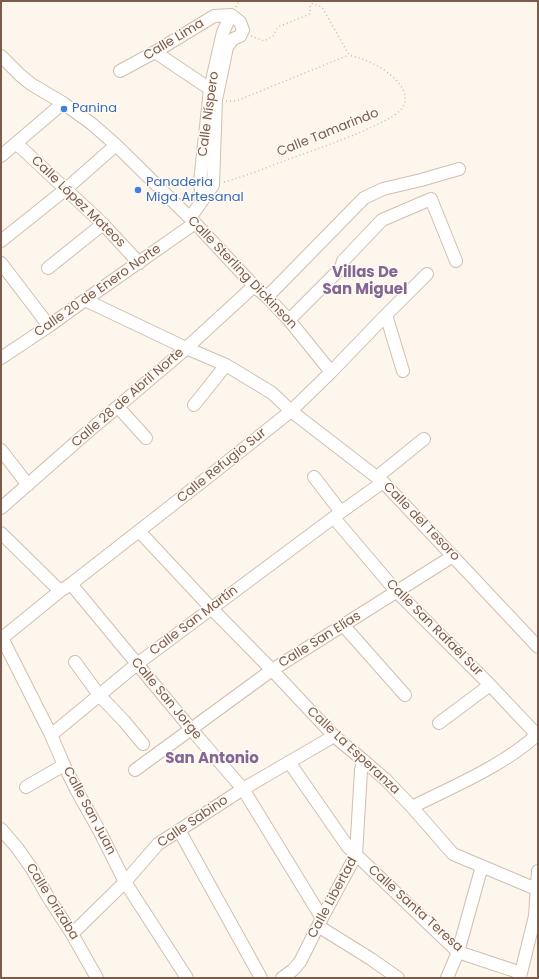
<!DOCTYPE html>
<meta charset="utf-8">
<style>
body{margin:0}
#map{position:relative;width:539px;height:979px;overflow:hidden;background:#fdf6ec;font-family:Poppins,sans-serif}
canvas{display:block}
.frame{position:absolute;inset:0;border:2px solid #7a5c4d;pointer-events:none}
</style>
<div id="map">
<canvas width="539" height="979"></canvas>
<div class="frame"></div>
</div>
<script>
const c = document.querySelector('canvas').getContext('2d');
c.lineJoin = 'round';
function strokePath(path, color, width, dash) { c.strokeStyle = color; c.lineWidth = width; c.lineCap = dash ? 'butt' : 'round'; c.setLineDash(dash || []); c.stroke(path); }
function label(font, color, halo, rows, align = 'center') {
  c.font = font + ' Poppins,sans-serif'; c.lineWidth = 3; c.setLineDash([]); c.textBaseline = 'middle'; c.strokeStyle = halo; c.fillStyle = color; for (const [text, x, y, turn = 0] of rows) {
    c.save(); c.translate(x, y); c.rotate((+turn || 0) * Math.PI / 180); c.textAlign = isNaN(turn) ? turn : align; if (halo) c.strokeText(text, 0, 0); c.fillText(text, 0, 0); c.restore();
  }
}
const path = new Path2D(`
 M236 7 239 1
 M251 36 264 41 273 36 278 27 310 14V3
 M226 101H236L349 55
 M224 182C247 176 270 166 292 158 325 146 358 135 388 119 394 116 401 111 404 105 412 86 381 66 367 61 361 58 355 57 349 55L322 7 310 3 309 1`);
const minor = new Path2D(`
 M155 52 210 89
 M1 56 20 75 31 84 63 103 92 124 116 145 195 223 254 286 267 297 289 320 331 372
 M120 71 155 52 214 16 231 15
 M16 143 103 224 139 263
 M1 156 63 103
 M202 201 200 182 210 89 223 32 231 15
 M190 218 213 185 216 100 227 47 233 39 240 36 243 30 240 22 231 15
 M1 241 66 189 116 145
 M1 263 49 326
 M48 268 103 224
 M267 297 364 198 383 189 421 180 459 169
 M85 300 186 348 226 365 272 393 291 411 383 482 538 647
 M386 315 403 371
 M289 320 341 268 343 261 382 220 431 199 456 261
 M1 358 49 326 85 300 195 223
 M194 405 226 365
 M118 407 146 438
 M1 450 28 485
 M314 477 341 512
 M377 477 424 439
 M1 508 83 436 181 353 254 286
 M334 518 396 591 490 685 537 735
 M139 531 211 608 272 670 334 736 363 760 386 780 412 807 453 854 536 889
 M1 533 60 591
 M71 584 191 729 243 789 322 918
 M343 625 405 695
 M2 638 51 735 64 765 77 791 100 832 125 882 187 978
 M1 639 60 591 71 584 208 477 291 411 331 372 386 315 427 274
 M75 662 99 695 124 721 143 744
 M439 723 490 685
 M51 735 137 664 341 512 383 482
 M289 762 348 847 458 952 521 973
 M135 770 272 670 453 556
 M26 787 64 765
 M412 807C454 786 503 766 538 734
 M1 829 18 849 32 869 48 897 72 934 97 978
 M179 830 261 978
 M318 926 371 959 398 978
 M72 934 125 882 158 844 243 789 334 736
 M282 978 293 970 300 962 322 918 356 855 361 770 363 760
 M447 978 458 952 482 866
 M519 978 521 973 535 916 538 871`);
const markers = [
 [64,109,4,"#3f7fe0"],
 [138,190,4,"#3f7fe0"]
];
const streetNames = [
 ["Calle Lima",174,40,-31],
 ["Calle Níspero",209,114,-82],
 ["Calle Tamarindo",328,133,-22],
 ["Calle López Mateos",78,202,44],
 ["Calle Sterling Dickinson",242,273,46],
 ["Calle 20 de Enero Norte",98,291,-35],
 ["Calle 28 de Abril Norte",128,398,-41],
 ["Calle Refugio Sur",222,466,-39],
 ["Calle del Tesoro",421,522,46],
 ["Calle San Martín",194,621,-37],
 ["Calle San Rafaél Sur",434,628,45],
 ["Calle San Elías",320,640,-32],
 ["Calle San Jorge",166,699,50],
 ["Calle La Esperanza",353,751,43],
 ["Calle San Juan",89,811,62],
 ["Calle Sabino",193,822,-34],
 ["Calle Libertad",333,898,-62],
 ["Calle Orizaba",52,902,58],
 ["Calle Santa Teresa",415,909,42]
];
const shopNames = [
 ["Panina",72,109],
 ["Panaderia",146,183],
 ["Miga Artesanal",146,198]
];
const quarterNames = [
 ["Villas De",365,273],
 ["San Miguel",365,290],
 ["San Antonio",212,759]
];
strokePath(minor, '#d1beb0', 14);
strokePath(path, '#d9b8a5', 1.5, [1, 3]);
strokePath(minor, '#fff', 12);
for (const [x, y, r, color] of markers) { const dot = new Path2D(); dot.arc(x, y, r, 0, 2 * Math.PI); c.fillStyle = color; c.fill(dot); strokePath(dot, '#fffaf3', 1.5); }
label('13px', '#7a5c4d', '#fffaf3', streetNames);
label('13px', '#366cbe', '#fffaf3', shopNames, 'left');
label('bold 15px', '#846695', '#fffaf3', quarterNames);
</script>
